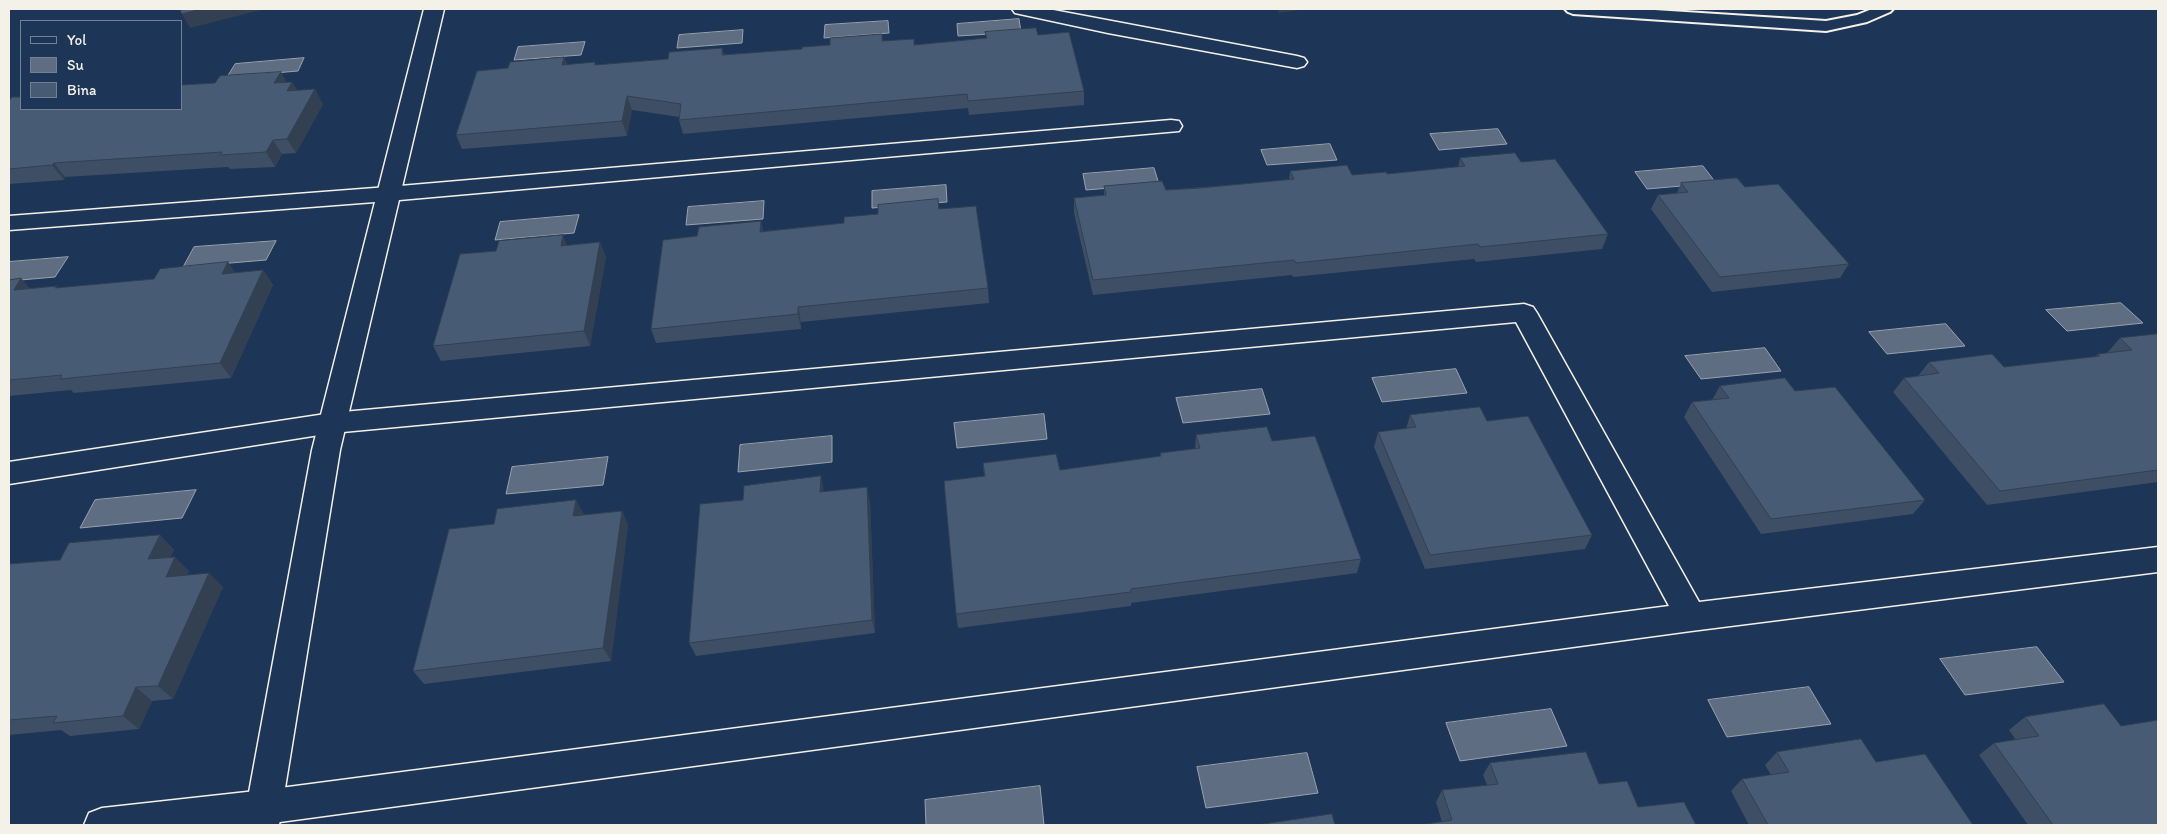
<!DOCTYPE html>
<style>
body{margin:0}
#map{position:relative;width:2167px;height:834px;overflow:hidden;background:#1d3557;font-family:Itim,sans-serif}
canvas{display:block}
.frame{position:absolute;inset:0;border:10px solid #f4f1e8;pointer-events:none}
.legend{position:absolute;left:20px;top:20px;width:162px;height:90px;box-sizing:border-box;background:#1d3557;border:1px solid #738091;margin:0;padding:6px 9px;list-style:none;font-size:15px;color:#f4f1e8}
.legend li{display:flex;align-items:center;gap:10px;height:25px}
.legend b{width:25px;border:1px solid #738091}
</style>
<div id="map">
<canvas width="2167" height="834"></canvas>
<div class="frame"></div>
<ul class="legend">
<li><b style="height:6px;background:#1d3557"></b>Yol</li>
<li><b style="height:14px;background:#5e6d82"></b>Su</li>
<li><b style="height:14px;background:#485b74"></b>Bina</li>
</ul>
</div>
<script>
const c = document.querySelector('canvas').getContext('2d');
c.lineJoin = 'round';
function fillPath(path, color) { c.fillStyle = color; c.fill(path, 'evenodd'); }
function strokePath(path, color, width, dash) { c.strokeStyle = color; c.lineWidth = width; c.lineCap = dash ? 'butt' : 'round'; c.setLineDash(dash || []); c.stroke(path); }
const water = new Path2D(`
 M1019 19 1021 32 958 36 957 24Z
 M888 21 889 33 824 38 825 25Z
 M743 30 742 43 677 48 679 35Z
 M585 42 581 55 514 60 518 47Z
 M304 58 298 71 227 77 235 64Z
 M1498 129 1507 144 1439 150 1430 134Z
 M1330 144 1337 160 1267 165 1261 150Z
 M1703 166 1716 183 1647 189 1635 172Z
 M1154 168 1159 184 1086 190 1083 174Z
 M946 185 947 202 872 208V191Z
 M764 201 763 219 686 225 688 207Z
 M579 215 574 233 495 240 500 222Z
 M276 241 266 260 183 267 194 247Z
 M68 257 55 277 9 281V262Z
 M2121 303 2143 323 2067 331 2046 310Z
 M1946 324 1965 346 1887 354 1869 332Z
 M1765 348 1781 371 1701 379 1685 356Z
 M1456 369 1467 393 1382 402 1372 378Z
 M1262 389 1270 414 1183 423 1176 398Z
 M1044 414 1047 439 957 448 954 423Z
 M832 436V462L738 472 740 445Z
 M608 457 603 485 506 494 512 467Z
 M196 490 182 518 80 528 95 500Z
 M2037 647 2064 682 1965 695 1940 659Z
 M1809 687 1831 724 1727 737 1708 700Z
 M1551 709 1567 746 1460 761 1446 723Z
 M1307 753 1318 793 1206 808 1197 767Z
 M1040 786 1044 825H926L925 800Z`);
const lane = new Path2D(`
 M1565 9H1639L1826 21 1857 15 1872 9H1893L1890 12 1867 22 1826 31 1573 14 1568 12Z`);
const street = new Path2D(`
 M1012 9H1048L1297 56 1304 58 1307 62 1304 66 1297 68 1108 33 1015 13Z
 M1171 120 1179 121 1182 126 1179 131 388 201 9 230V216L388 187Z
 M1524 304 1533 307 1537 313 1699 602 2158 547V572L1691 631 265 824 84 825 89 813 102 808 265 790 1669 606 1516 322 332 433 9 484V462L332 413Z`);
const secondary = new Path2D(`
 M424 9H444L340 450 279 825H243L312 450Z`);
const wall = new Path2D(`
 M985 32 1038 35 1084 91V105L969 115 968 108 683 134 679 120V117L632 110 627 136 462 149 456 135 508 68 564 57 567 64 596 65 668 59 722 48 724 55 802 49 830 45 882 34 883 41 914 45 986 38Z
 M292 82 297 90 323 104 296 153 282 154 275 167 230 169 228 167 65 177 64 180 9 184V101L21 109Z
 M1460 158 1521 162 1608 234 1602 249 1476 262 1474 259 1293 277 1292 275 1093 295 1074 213V198L1104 195V186L1166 190 1289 180 1290 171 1352 175 1387 174 1458 167Z
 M1681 183 1745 187 1849 264 1840 278 1712 292 1651 209 1658 195 1677 193Z
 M939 209 988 288 989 303 801 322V329L656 343 651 329 764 231 844 223Z
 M568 246 606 257 590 346 441 361 433 346Z
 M228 262 235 273 263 270 273 285 231 378 74 393 71 390 9 396V280L30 288H58L154 279Z
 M2158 334V482L1987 505 1893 392 1904 378 1918 376 1929 362 2004 367 2095 357 2098 354 2107 353 2120 338Z
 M1720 386 1795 391 1925 500 1913 514 1761 534 1684 417 1692 402 1712 400Z
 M1410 415 1487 421 1592 535 1585 549 1425 569 1374 447 1378 432 1406 429Z
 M1196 435 1272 441 1361 559 1357 573 1131 603V606L958 628 956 614 984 476 983 463 1060 470 1160 456V453L1195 449Z
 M824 492 870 501 875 633 696 656 689 643Z
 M576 500 583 515 622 511 628 525 611 661 424 684 413 671 494 524Z
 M160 535 174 550 170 557 189 571 187 575 223 587 173 699 152 701 139 729 70 736 61 730 9 735V564L60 560Z
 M2025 717 2121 726 2158 825H2028L1979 755 1994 743 2016 740 2009 730Z
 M1777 752 1876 762 1973 825H1749L1731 791 1742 779 1771 775 1765 765Z
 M1490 763 1599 784 1638 807 1696 825 1442 822 1436 802 1442 790 1487 785 1483 775Z`);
const shadedWall = new Path2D(`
 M201 9H265L190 28 182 14Z
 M1279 9H1306L1278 13Z
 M564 57 569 71 562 65Z
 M281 72 289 86 274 83Z
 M292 82 300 96 287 91Z
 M315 89 323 104 296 153 287 139Z
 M627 96 632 110 627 136 622 121Z
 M273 140 282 154 275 167 266 152Z
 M54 163 65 177 64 180 52 165Z
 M761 221 765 236 760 232Z
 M563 235 569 250 561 246Z
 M600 242 606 257 590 346 584 331Z
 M228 262 238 277 222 274Z
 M263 270 273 285 231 378 220 363Z
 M21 278 34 293 14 290Z
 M798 307 801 322V329L798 314Z
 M821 476 824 491V506L820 492Z
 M867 487 870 501 875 633 872 620Z
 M576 500 584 514 581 530 573 516Z
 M622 511 628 525 611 661 603 648Z
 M160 535 174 550 163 573 148 559Z
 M175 557 189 571 180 591 166 577Z
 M209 573 223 587 173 699 158 686Z
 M136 687 152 701 139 729 123 716Z`);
const building = new Path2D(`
 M180 9H201L182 14Z
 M1036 28 1038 35 1069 32 1084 91 968 101 967 94 679 120 681 104 627 96 622 121 456 135 477 71 508 68 510 62 564 57 562 65 595 62V65L668 59 669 52 722 48V55L802 49V47L830 45V38L882 34V41L914 39V45L987 38 985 32Z
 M281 72 274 83 292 82 287 91 315 89 287 139 273 140 266 152 221 155 222 152 54 163 52 165 9 169V101L12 97H21V109H181V85L215 83 220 76Z
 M1515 153 1521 162 1555 159 1608 234 1480 247 1478 244 1296 263 1294 260 1093 280 1074 198 1106 195 1104 186 1162 181 1166 190 1201 188 1294 179 1290 171 1347 165 1352 175 1386 172 1387 174 1465 166 1460 158Z
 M1737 178 1745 187 1778 184 1849 264 1720 277 1658 195 1688 192 1681 183Z
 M938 199 939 209 976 206 988 288 798 307V314L651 329 663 240 697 236 699 227 761 221 760 232 844 223V217L878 214V205Z
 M563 235 561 246 600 242 584 331 433 346 460 254 496 251 499 241Z
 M228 262 222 274 263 270 220 363 60 379 62 375 9 380V280L21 278 14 290 57 286 55 288 154 279 160 269Z
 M2158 334V470L2000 491 1904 378 1939 373 1929 362 1992 354 2004 367 2100 356 2098 354 2132 350 2120 338Z
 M1785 378 1795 391 1835 387 1925 500 1771 519 1692 402 1729 398 1720 386Z
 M1480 407 1487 421 1528 416 1592 535 1430 555 1378 432 1416 427 1410 415Z
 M1267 427 1272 441 1315 436 1361 559 1131 589V592L956 614 944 481 985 476 983 463 1056 454 1060 470 1161 456 1160 453 1200 448 1196 435Z
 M821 476 820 492 867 487 872 620 689 643 700 504 743 500 744 486Z
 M576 500 573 516 622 511 603 648 413 671 449 529 494 524 497 509Z
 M160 535 148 559 175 557 166 577 209 573 158 686 136 687 123 716 53 723 57 716 9 720V564L60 560 69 543Z
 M2104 704 2121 726 2158 720V825H2053L1994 743 2039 736 2025 717Z
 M1861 739 1876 762 1925 754 1973 825H1768L1742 779 1789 772 1777 752Z
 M1586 752 1599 784 1627 781 1638 807 1684 802 1696 825H1420L1452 820 1442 790 1498 784 1490 763Z
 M1332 814 1335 825H1257Z`);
fillPath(water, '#5e6d82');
strokePath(water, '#9aa2ab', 1);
strokePath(lane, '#f4f1e8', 4);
strokePath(street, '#f4f1e8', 3);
strokePath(secondary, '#f4f1e8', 3);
fillPath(lane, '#1d3557');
fillPath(street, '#1d3557');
fillPath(secondary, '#1d3557');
fillPath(wall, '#3e4e64');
fillPath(shadedWall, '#324051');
fillPath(building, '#485b74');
strokePath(building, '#324051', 1);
</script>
